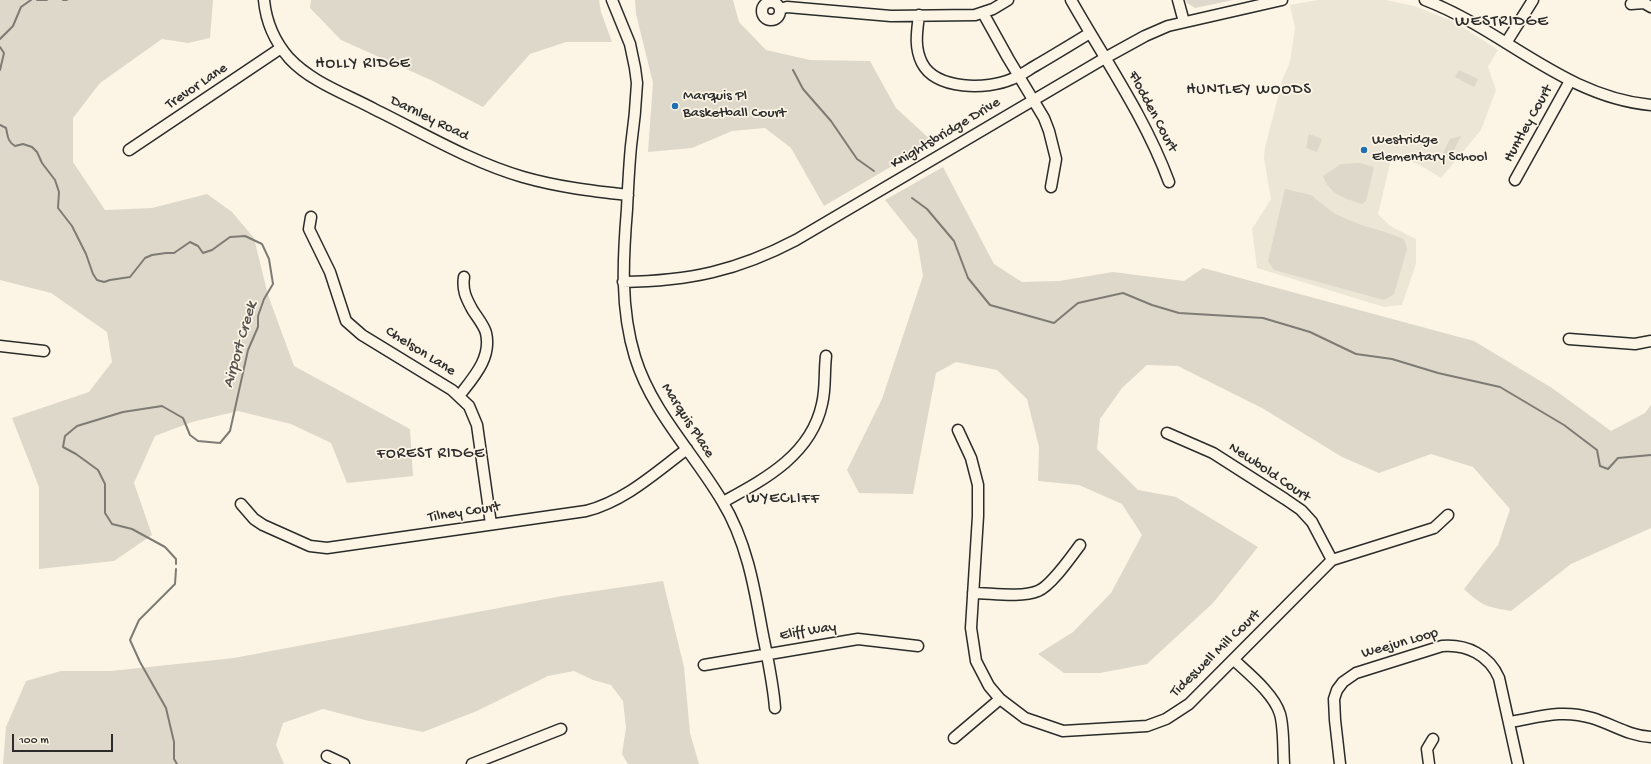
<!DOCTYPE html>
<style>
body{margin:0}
#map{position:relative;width:1651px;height:764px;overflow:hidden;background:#fcf5e5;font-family:"Gochi Hand",sans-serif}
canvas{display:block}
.scale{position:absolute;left:12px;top:734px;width:101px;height:18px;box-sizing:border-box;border:2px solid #2b2b2b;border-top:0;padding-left:5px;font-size:12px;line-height:14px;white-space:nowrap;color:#2b2b2b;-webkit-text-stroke:3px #fcf5e5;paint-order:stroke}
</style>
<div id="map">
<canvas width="1651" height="764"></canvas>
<div class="scale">100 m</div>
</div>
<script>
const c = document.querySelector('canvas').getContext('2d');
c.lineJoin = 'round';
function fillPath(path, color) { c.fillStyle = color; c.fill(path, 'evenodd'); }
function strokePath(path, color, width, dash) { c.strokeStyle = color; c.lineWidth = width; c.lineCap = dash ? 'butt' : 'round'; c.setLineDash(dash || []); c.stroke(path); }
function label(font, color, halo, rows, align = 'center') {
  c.font = font + ' "Gochi Hand",sans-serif'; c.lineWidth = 3.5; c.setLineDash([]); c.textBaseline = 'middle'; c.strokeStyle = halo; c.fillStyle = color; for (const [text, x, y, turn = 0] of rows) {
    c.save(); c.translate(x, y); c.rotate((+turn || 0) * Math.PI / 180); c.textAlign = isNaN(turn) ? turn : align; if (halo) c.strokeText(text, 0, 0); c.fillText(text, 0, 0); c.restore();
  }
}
const built = new Path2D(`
 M1318 0H1386L1414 6 1455 22 1498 50 1488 67 1496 90 1481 130 1441 178 1418 164 1392 155 1378 214 1390 226 1416 239V264L1402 305 1384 307 1257 268 1252 229 1271 199 1264 158 1265 147 1283 78 1290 62 1295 28 1290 5Z`);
const green = new Path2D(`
 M0 0H213L210 38 188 43 162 39 100 83 73 118V162L105 210 152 208 207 194 232 212 254 238 268 295 294 366 410 429 413 476 347 483 331 443 291 424 238 411 192 422 155 436 134 483 152 535 114 561 39 569V487L12 418 89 392 112 362 107 332 51 293 0 280Z
 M311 0H599L601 12 612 42H566L530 54 483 107 433 81 341 40 310 8Z
 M635 0H733L739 22 766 50 810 60 870 61 896 108 933 142 824 206 791 148 765 128 732 131 692 148 648 152 653 83 636 14Z
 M1186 0H1233L1195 8 1187 3Z
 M1459 70 1478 79 1474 87 1455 77Z
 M1309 134 1322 139 1317 152 1306 148Z
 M1461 136 1450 158 1442 155 1450 139Z
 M1360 163 1374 167 1366 201 1362 204C1344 198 1330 195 1323 176L1341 164Z
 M943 167 994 264 1022 282 1059 281 1113 272 1184 281 1203 268 1474 341 1552 388 1611 431 1645 413 1651 405V528L1571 564 1511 611C1487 607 1482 606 1464 589L1498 545 1510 509 1473 467 1431 454 1379 473 1342 457 1262 408 1178 366 1147 365 1122 388 1100 419 1097 449 1138 490 1176 497 1258 547 1213 603 1147 664 1100 673H1064L1038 654 1073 632 1111 593 1142 535 1122 504 1079 485 1038 481 1039 447 1027 399 997 370 956 362 936 373 913 494 859 493 847 470 882 399 923 276 917 240 885 200Z
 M1285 189 1311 195 1335 214 1361 225 1382 231 1404 239 1407 249 1394 294 1384 300 1274 270 1268 261Z
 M663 581 684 667 690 733 699 764H628L622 754 626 728 623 701 611 685 593 680 574 671 548 676 477 711 423 732 365 720 323 709 283 723 276 745 284 764H3L6 727 26 681 61 671H111L234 658 562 596Z`);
const stream = new Path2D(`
 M37 0H47
 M63 0H67
 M0 39 13 26 21 7 31 0
 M0 47 4 53 0 70
 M793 70 803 89 831 121 857 159 874 171
 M0 125 6 128C8 136 7 141 15 146L23 144 32 147 37 152 42 163 55 180 59 192 58 208 72 226 86 254 93 274 97 280 104 282 110 280 130 277 145 258 152 255 166 253H174L190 242 198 246 203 253 212 250 230 237 245 236 262 244 269 259 273 284 264 299 258 316V327L248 350 230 431 220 443 198 441 190 435 183 418 162 406 123 412 77 426 65 436 63 447 76 454 98 470 105 484V513L112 524 132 529 165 547 176 559V564
 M912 198 927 209 954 241 968 278 990 305 1054 323 1078 303 1123 293 1152 305 1179 313 1263 318 1310 332 1356 354 1392 359 1438 373 1500 387 1564 425 1597 450 1600 466 1608 469 1618 458 1651 455
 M176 569 175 584 139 620 130 640 140 662 166 708 174 742V759L177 764`);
const minor = new Path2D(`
 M264 0C266 21 275 42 289 58 311 82 346 94 374 109 423 133 471 162 523 177 558 187 592 191 628 195
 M612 0 630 44 635 68 637 83C636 104 634 125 631 146 629 167 628 188 627 209 623 258 620 308 635 357 652 412 693 452 722 501 746 540 754 585 762 630 767 656 773 682 775 708
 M1071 0C1105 60 1145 117 1169 182
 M1178 0 1184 22
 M1425 0C1504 30 1564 97 1651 105
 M762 11a9 9 0 1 1 18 0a9 9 0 1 1-18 0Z
 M1631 4 1644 3 1651 7
 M780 9 787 7 891 16 975 15 993 9 1008 0
 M983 13 1008 58 1044 118 1049 131 1056 159 1051 187
 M919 15C917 32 914 47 922 63 936 90 987 90 1012 79 1020 76 1028 70 1035 66 1054 55 1072 44 1090 33
 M1506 43 1533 0
 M129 150 281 48
 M1515 180 1570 81
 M311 217 309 229 330 272 346 321 362 335 452 390 469 406 477 425 491 524
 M623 282C689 281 737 271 796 240L1105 58 1145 36 1168 26 1282 0
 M1569 339 1635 344 1651 341
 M0 346 44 351
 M459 396C473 378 492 358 486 333 484 325 476 316 472 309 466 298 462 290 464 277
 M958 430 971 458 978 485V516L971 628 976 661 989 686 1000 699 1025 718 1063 731 1147 726 1166 719 1189 704 1332 560 1434 528 1448 515
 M1167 433 1213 453 1285 499 1301 510 1312 522 1332 560
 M723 502C765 479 811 455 822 404 826 388 824 372 826 356
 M241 504 254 519 263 525 310 546 327 548 586 511C625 501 655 473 687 449
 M973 593C991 593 1021 598 1038 591 1051 586 1071 557 1080 545
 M1234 660C1249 674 1274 694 1280 714 1284 728 1283 749 1284 764
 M704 665 858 639 918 646
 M1510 722C1540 717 1562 709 1592 718 1612 724 1629 736 1651 737
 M954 738 1000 699
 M327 756 344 764
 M472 764 561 729
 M1340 764 1335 720 1334 699 1337 690 1343 682 1356 673 1442 646C1467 644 1489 655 1499 678L1518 764
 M1429 764 1427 749 1433 739`);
const markers = [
 [675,106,4,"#1f6fb2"],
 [1364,150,4,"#1f6fb2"]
];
const streetNames = [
 ["Trevor Lane",197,87,-34],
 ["Flodden Court",1152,112,62],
 ["Darnley Road",429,119,26],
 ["Huntley Court",1529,124,-61],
 ["Knightsbridge Drive",946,134,-31],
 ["Chelson Lane",420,352,32],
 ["Marquis Place",687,421,57],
 ["Newbold Court",1269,473,34],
 ["Tilney Court",464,513,-9],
 ["Eliff Way",808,632,-9],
 ["Weejun Loop",1400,644,-16],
 ["Tideswell Mill Court",1216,654,-44]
];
const poiNames = [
 ["Marquis Pl",683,97],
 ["Basketball Court",683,114],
 ["Westridge",1372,141],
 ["Elementary School",1372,158]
];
const neighbourhoodNames = [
 ["HOLLY RIDGE",363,65],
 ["HUNTLEY WOODS",1249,91],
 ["FOREST RIDGE",431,455],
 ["WYECLIFF",783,500]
];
const waterNames = [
 ["Airport Creek",241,345,-74]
];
const quarterNames = [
 ["WESTRIDGE",1502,22]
];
fillPath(built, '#ece6d7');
fillPath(green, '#ded8ca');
strokePath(stream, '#7d7b74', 2);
strokePath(minor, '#2b2b2b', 13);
strokePath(minor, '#fcf5e5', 10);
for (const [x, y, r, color] of markers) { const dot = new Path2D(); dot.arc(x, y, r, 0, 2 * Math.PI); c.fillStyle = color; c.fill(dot); strokePath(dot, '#fcf5e5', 1.5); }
label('15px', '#2b2b2b', '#fcf5e5', streetNames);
label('15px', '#2b2b2b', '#fcf5e5', poiNames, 'left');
c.letterSpacing = '1px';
label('16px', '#2b2b2b', '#fcf5e5', neighbourhoodNames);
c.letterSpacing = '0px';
label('italic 16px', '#545350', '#fcf5e5', waterNames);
c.letterSpacing = '1px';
label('17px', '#2b2b2b', '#fcf5e5', quarterNames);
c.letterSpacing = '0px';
</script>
